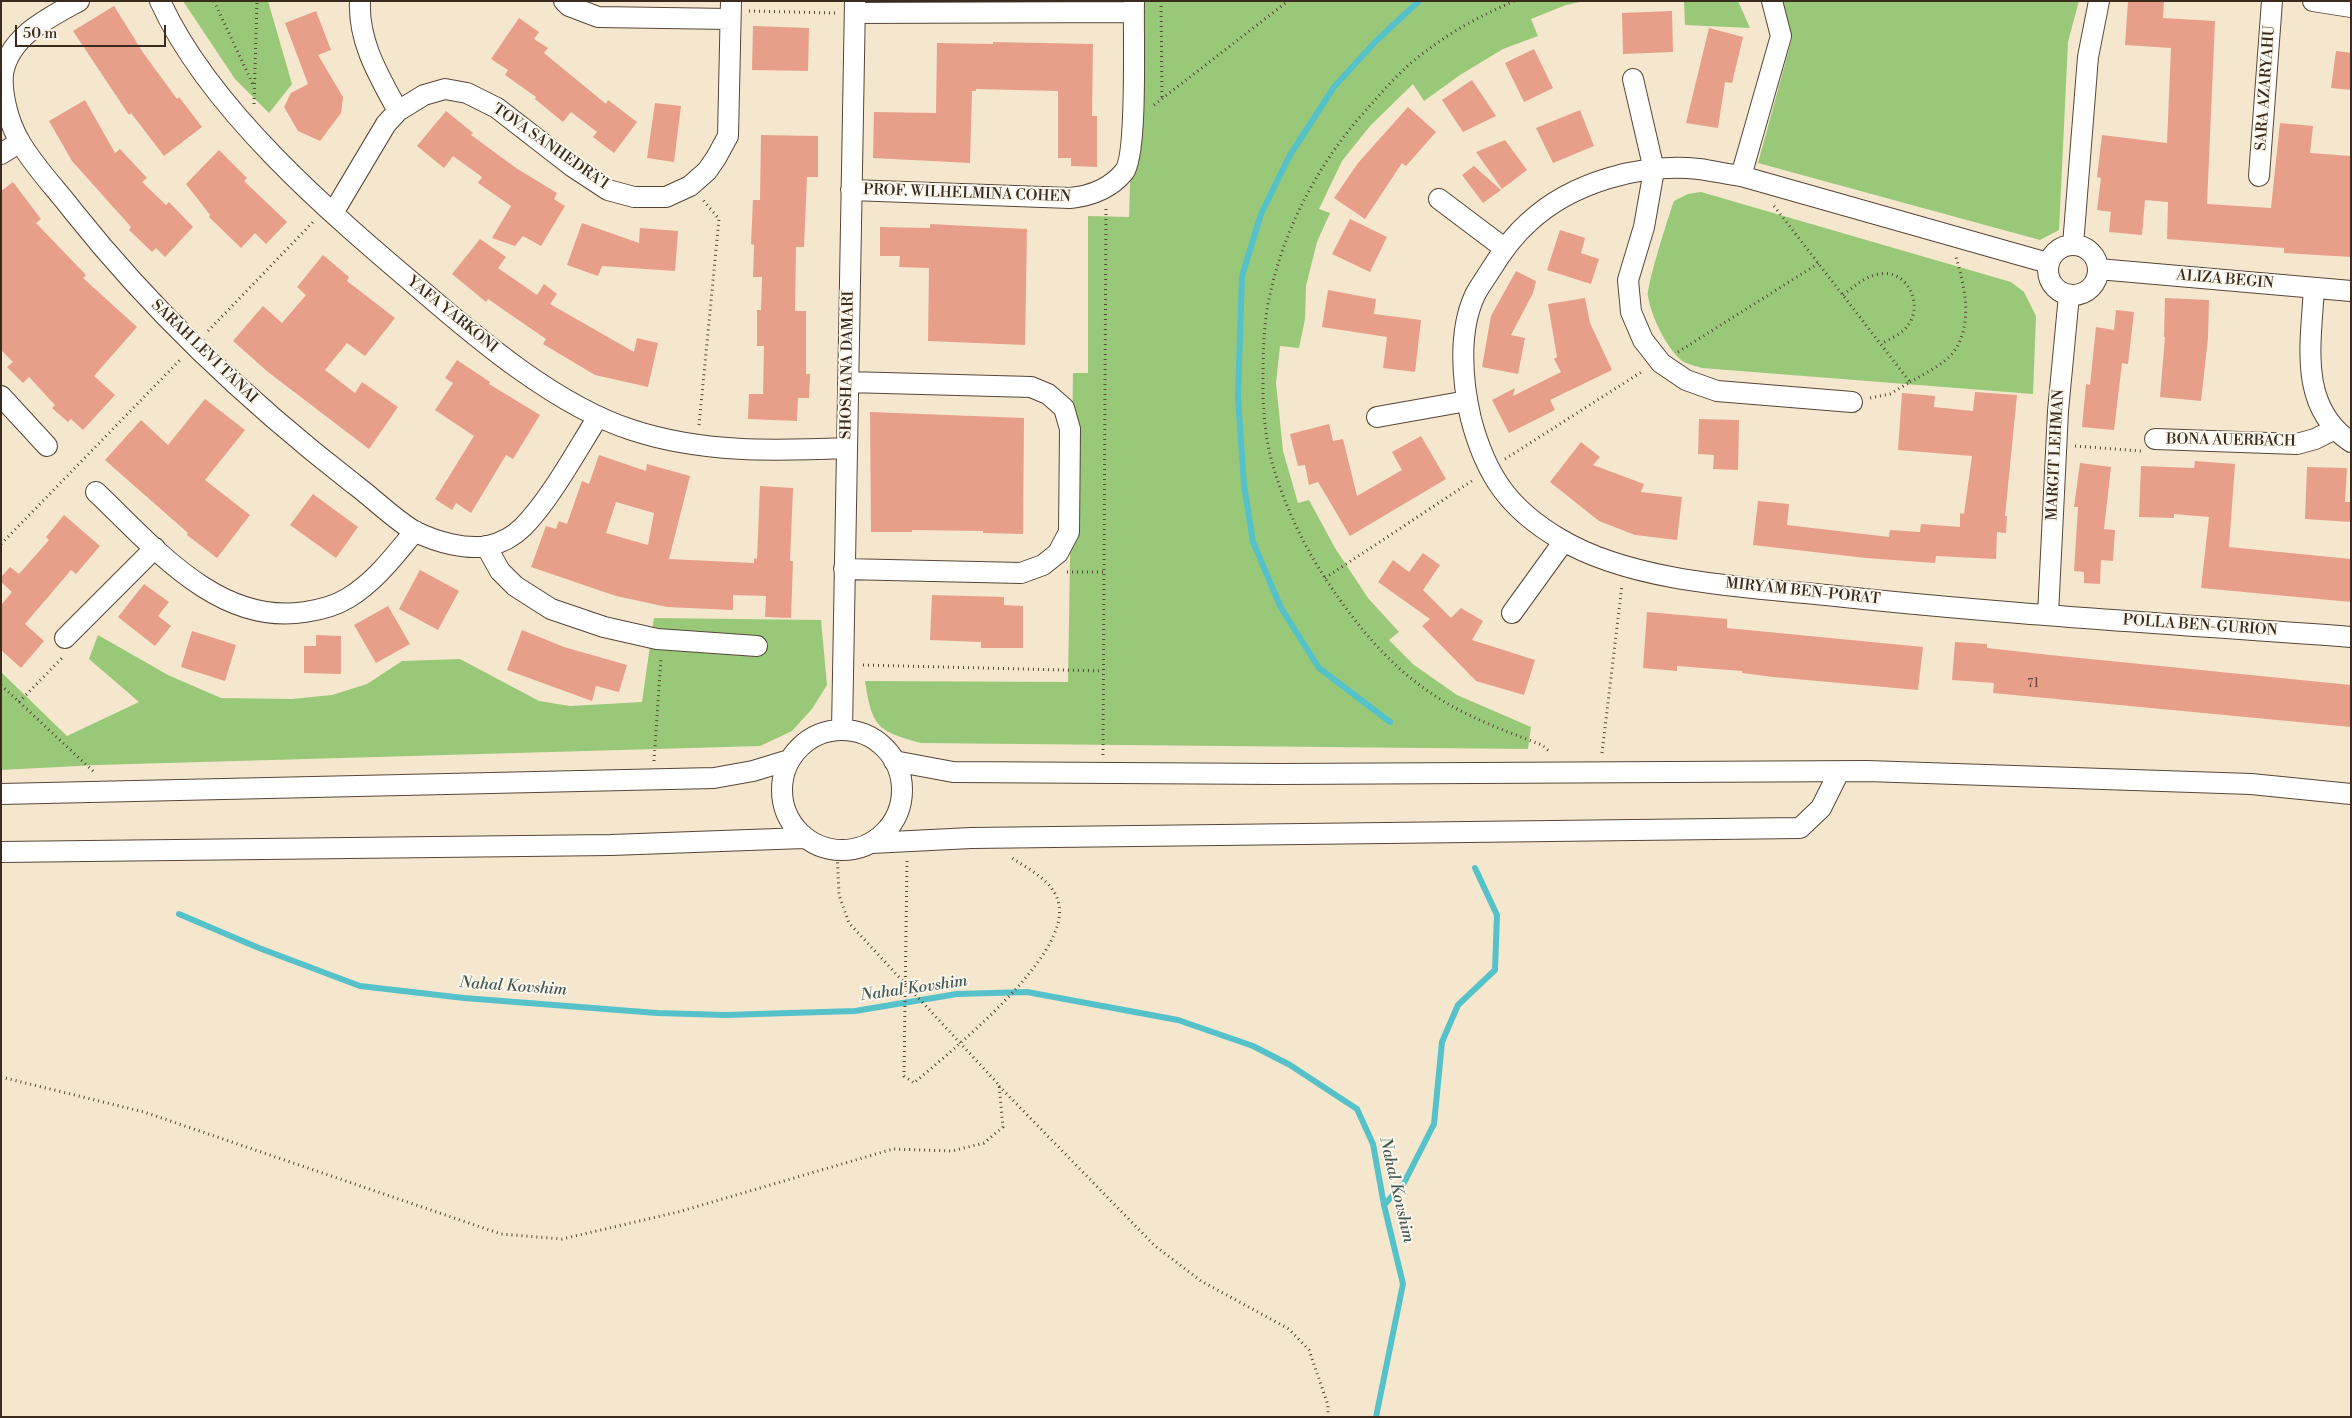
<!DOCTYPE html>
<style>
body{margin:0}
#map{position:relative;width:2352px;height:1418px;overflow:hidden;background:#f5e6ce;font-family:"Libre Bodoni",serif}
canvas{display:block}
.frame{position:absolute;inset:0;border:2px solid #3b2a1e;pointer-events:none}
.scale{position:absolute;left:15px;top:25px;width:151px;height:22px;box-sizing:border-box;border:2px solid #3b2a1e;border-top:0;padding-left:6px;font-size:15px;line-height:18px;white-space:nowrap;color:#3b2a1e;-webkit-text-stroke:4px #fbf7ec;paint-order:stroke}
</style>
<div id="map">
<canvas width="2352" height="1418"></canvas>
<div class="frame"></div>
<div class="scale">50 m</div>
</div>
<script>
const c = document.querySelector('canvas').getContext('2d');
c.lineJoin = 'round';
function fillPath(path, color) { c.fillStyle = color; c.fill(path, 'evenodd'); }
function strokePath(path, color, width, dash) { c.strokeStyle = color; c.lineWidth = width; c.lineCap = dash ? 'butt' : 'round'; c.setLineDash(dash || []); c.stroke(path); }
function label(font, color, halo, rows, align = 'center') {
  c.font = font + ' "Libre Bodoni",serif'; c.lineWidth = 4; c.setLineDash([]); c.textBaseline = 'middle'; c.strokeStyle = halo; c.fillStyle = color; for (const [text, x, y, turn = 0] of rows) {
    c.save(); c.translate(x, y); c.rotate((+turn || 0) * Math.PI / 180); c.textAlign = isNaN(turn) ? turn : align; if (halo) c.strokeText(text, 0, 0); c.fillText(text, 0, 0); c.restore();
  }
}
const green = new Path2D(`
 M183 1H268L292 84 269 113 235 79Z
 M1136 1H1585L1566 5 1531 19 1538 36 1503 49 1460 75 1424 101 1413 84 1370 126 1342 161 1319 209 1330 213 1317 242 1306 286 1305 319 1299 348 1280 346 1276 383 1283 451 1298 503 1309 500 1335 548 1368 598 1399 632 1389 640 1414 665 1457 695 1531 727 1528 749 921 743C877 731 872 727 865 681L1068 682 1073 373H1088V216L1129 217Z
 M1684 1H1738L1750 28 1685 25Z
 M1779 1H2079L2068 42 2059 230 2040 240 1758 163 1792 38Z
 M1701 192 2011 282 2024 292 2036 316 2033 394 1702 368C1696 366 1686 364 1681 360 1666 347 1651 316 1648 296 1647 284 1669 215 1674 201L1688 194Z
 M654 618 821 620 827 685 812 709 792 731 760 746 97 765 1 770V672L67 736 139 702 89 659 98 635 168 675 221 698 292 699 332 695 367 684 402 661 460 659 539 701 570 706 642 702Z`);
const stream = new Path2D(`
 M1390 722 1319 668 1281 608 1253 542 1244 485 1238 397 1242 276 1261 214 1290 155 1334 87 1375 42 1419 1
 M179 914 259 948 360 986 464 998 657 1013 725 1015 855 1011 957 994 1027 992 1178 1020 1253 1046 1290 1065 1357 1109 1373 1144 1384 1205 1403 1284 1376 1417
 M1384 1205 1404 1183 1434 1124 1442 1042 1458 1005 1495 970 1497 915 1475 868`);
const building = new Path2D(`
 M2128 1H2164L2163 18 2215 21 2207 204 2271 208 2280 123 2313 126 2310 153 2351 156V257L2284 253V248L2167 239 2168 202 2145 200 2142 235 2109 232 2111 212 2097 210 2101 178 2097 177 2102 135 2167 143 2171 48 2125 45Z
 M114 6 144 54 177 99 179 97 202 127 164 156 131 113 129 115 73 31Z
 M316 11 331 50 318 55 343 97 341 113 320 141 298 131 284 107 291 93 308 84 285 23Z
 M1672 11 1673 52 1623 54 1622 13Z
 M519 18 539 32 534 39 548 48 544 53 606 104 608 100 637 122 614 153 593 137 597 132 571 112 563 122 535 99 536 97 505 75 508 70 491 59Z
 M753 26 809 28 808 71 752 70Z
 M1709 28 1743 37 1732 83 1725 82 1718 128 1686 123Z
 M993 42 1093 44 1092 116H1097V167L1071 166V158H1058V91L976 89V91H972L970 163 873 158 874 112 936 113 937 43 993 44Z
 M1534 49 1553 88 1524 102 1505 63Z
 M2336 51 2351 53V90L2331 88Z
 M1472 80 1496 116 1463 132 1442 100Z
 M85 100 115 153 120 149 147 178 142 182 166 205 169 202 193 227 165 257 156 248 152 252 129 230 131 227 72 161 49 121Z
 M655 103 681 106 674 162 647 158Z
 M1408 107 1436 132 1406 166 1402 163 1365 219 1334 198 1358 163Z
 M1580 110 1594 146 1553 163 1536 128Z
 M446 111 473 133 471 135 516 168 557 193 554 199 565 206 541 246 523 236 515 246 492 238 511 206 478 183 482 177 453 156 444 168 417 146Z
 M761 135 818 136V177H807L804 247H796L795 311H806V374H810L809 398H798L797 421 748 419 749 394H763L764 346H757V310H761L762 277H753L754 245 751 244 753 200H760Z
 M1505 140 1527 170 1502 189 1476 152Z
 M219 150 247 178 244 181 287 222 266 244 255 233 241 248 209 217 210 215 186 184Z
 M1474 166 1501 190 1483 203 1462 175Z
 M13 182 41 219 36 223 86 275 83 278 137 327 94 376 115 395 83 430 71 419 68 422 52 408 55 405 29 377 23 383 7 367 13 362 1 350V191Z
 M1350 219 1387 237 1370 272 1332 254Z
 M582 223 639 243 640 228 678 231 675 271 602 266 598 276 567 265Z
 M930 224 1027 229 1025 345 928 341 929 268 899 267 900 256H880V227L930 228Z
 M1560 230 1585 238 1581 253 1599 259 1591 284 1547 270Z
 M480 239 506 257 498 268 537 295 544 284 557 294 550 304 634 352 637 338 658 343 648 387 595 375 543 344 546 339 488 299 486 302 452 274Z
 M323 255 349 277 347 281 395 318 365 356 347 343 325 370 355 393 362 382 398 407 369 449 268 372 233 341 263 306 282 323 306 295 297 287Z
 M1516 271 1536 281 1533 293 1511 335 1525 338 1518 374 1482 367 1491 316Z
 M1328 290 1376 299 1374 314 1421 320 1415 372 1383 368 1387 337 1322 327Z
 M1585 298 1590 323 1612 370 1550 400 1555 410 1509 433 1492 400 1515 388 1513 396 1561 372 1554 359 1557 357 1548 304Z
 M2165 298 2209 300 2208 338 2201 401 2160 397 2165 337H2164Z
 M2116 310 2134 312 2128 364 2122 363 2114 430 2082 427 2086 384 2090 385 2096 327 2114 330Z
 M457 360 490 382 489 384 540 415 513 459 506 455 471 513 456 503 452 510 435 499 474 436 435 410 453 383 445 378Z
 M1975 392 2017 395 2005 516H2007L2006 533 1997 532 1996 559 1936 556 1935 563 1866 558 1753 545 1758 501 1789 504 1787 525 1889 537 1890 530 1920 532 1921 524 1960 527V513L1964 514 1972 456 1898 450 1902 393 1935 396 1934 407 1973 411Z
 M205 399 245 430 205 480 250 515 217 558 187 535 188 533 105 460 141 420 168 445Z
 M870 412 1024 418 1023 534 983 533V531L912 530V532H871Z
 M1699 419 1739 420 1738 470 1713 469 1714 455 1698 454Z
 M1329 424 1333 441 1343 439 1357 496 1402 470 1392 452 1421 436 1446 479 1350 536 1318 482 1309 485 1305 465 1298 466 1290 434Z
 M1581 442 1600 457 1593 465 1644 484 1641 492 1682 497 1677 540 1635 535 1599 521 1550 482Z
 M599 455 646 471 647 464 690 476 669 559 754 563V558L757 559 760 486 793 488 790 561H793L791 618 765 617 766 596 733 595V610L667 607 616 596 531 567 546 526 556 529 559 521 567 524 582 481 589 484ZM616 502 654 513 648 545 606 533Z
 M2195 461 2235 464 2229 547 2351 559V602L2201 588 2209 517 2174 514V518L2139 517 2141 466 2194 468Z
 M2080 463 2111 467 2104 529 2115 530 2113 561 2101 560 2100 584 2084 583V572L2074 571 2078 507H2074Z
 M2307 467 2347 468 2345 502H2351V522L2305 519Z
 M313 494 358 527 336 558 290 525Z
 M64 515 100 546 76 574 71 570 25 624 44 641 21 668 1 650V605L12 592 1 582V577L10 567 19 574 49 540 46 537Z
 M1423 553 1440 565 1423 590 1451 618 1461 608 1483 621 1472 640 1535 660 1524 695 1476 681 1422 626 1430 619 1378 582 1393 560 1409 572Z
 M420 570 459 591 438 630 399 609Z
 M144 584 169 602 158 616 171 626 155 646 118 617Z
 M932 595 1004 597V605L1023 606V648H981V642L930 640Z
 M388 606 410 644 376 663 354 625Z
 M1647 612 1727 619V628L1923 647 1918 690 1773 677 1742 673V671L1677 666V671L1643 668Z
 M522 630 564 647 627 665 619 692 596 686 592 701 507 670Z
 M192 631 236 645 225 681 181 667Z
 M316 635 341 636V674L304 673V646H316Z
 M1955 642 1987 644V648L2050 655 2351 685V727L1993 693 1994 683 1952 680Z`);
const path = new Path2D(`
 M214 1 254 87
 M1161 1 1162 97
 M1514 1C1485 14 1455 29 1429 49 1405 65 1385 89 1366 110 1321 160 1286 224 1271 290 1263 322 1263 355 1263 387 1263 414 1266 444 1274 469 1286 509 1306 550 1329 584 1356 624 1387 663 1428 691 1463 716 1503 730 1542 745L1550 752
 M749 11 835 13
 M254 104 257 1
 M1154 105 1288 1
 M1774 206 1910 382 1890 394 1870 398
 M1843 295C1855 286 1865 276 1880 274 1907 269 1923 304 1909 324 1904 333 1890 339 1881 344
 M208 331 313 222
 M1678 352 1819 263
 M1910 382C1924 374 1941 366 1952 354 1974 327 1965 287 1956 257
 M699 425 719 219 703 200
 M2075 446 2141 451
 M1505 459 1643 371
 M1 544 181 359
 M1067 572H1104
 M1325 578 1475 479
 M863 665 1103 671
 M1 685 94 772
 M19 702 62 658
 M1602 753 1622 585
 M1103 755 1106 208
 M654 761 661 658
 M907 861 904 1076 914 1083C951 1051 1069 957 1059 905 1055 882 1030 870 1012 858
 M1 1077 144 1112 501 1234 562 1239 678 1212 893 1149 952 1151 984 1143 1003 1127 999 1085 849 923 839 895 837 850
 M999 1086 1155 1246 1201 1281 1289 1329 1309 1350 1328 1405V1417`);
const minor = new Path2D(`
 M79 1C50 17 9 36 3 74 1 94 9 123 19 140 31 163 57 190 73 211 154 313 251 404 354 484 372 497 397 522 416 532 437 542 465 550 488 546 501 543 513 537 523 527 550 500 577 450 598 417
 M160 1C209 109 330 213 420 289 479 340 557 406 632 430 702 453 774 451 847 448
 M360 1C358 42 379 76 398 111
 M564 1 569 6 598 17 730 19
 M2313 1 2351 7
 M855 13 1134 12
 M1633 79 1654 170 1644 227 1628 280 1631 312 1643 340 1661 363 1686 380 1717 391 1852 402
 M1 154 20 142
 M1741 176 1781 36 1772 1
 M2259 176 2272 1
 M851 190 1070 198C1090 196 1110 189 1124 172 1138 155 1133 31 1134 1
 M1439 199 1504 248
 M333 213 386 124 398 111 424 95 445 89 467 93 497 108 573 167 608 190 634 197H666L690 186 707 171 716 158 728 136 731 1
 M2048 270a25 25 0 1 1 50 0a25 25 0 1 1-50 0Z
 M2073 245 2088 57 2099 1
 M2048 263 1741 176C1727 174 1713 171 1699 169 1641 163 1572 182 1529 222 1513 236 1501 253 1490 271 1485 279 1479 287 1475 295 1458 331 1462 381 1471 419 1486 476 1509 509 1560 539 1632 582 1743 587 1826 595 2000 614 2176 624 2351 637
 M2098 269 2351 291
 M2314 288C2311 343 2298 407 2351 442
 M1 396 47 446
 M1377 417 1467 401
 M2155 439 2297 444 2315 439 2333 430
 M96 492C153 546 218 626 305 612 319 610 335 606 348 598 375 582 395 555 415 531
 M486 546 500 571 515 586 551 609 604 627 657 639 757 646
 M844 569 1021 573 1043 565 1058 553 1069 532 1070 429 1064 408 1048 394 1031 387 848 382
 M1512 613 1564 541
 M2048 615 2058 411 2069 295
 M65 638 155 548
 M782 790a60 60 0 1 1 120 0a60 60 0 1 1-120 0Z
 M842 730 855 1
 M894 761 953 772 1279 774 1867 771 2251 784 2351 794
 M1 794 714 778 753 771 789 760
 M871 843 971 838 1800 828 1821 808 1839 772
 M1 852 611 845 804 838`);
const numberNames = [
 ["71",2033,684]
];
const streetNames = [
 ["SARA AZARYAHU",2266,88,-86],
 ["TOVA SANHEDRA'I",550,147,35],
 ["PROF. WILHELMINA COHEN",967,194,2],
 ["ALIZA BEGIN",2225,280,5],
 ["YAFA YARKONI",452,315,39],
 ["SARAH LEVI TANAI",204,352,44],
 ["SHOSHANA DAMARI",848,365,-89],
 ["BONA AUERBACH",2231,441,1],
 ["MARGIT LEHMAN",2056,455,-87],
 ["MIRYAM BEN-PORAT",1803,592,6],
 ["POLLA BEN-GURION",2200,626,4]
];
const waterNames = [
 ["Nahal Kovshim",513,987,4],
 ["Nahal Kovshim",914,989,-8],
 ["Nahal Kovshim",1396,1190,77]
];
fillPath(green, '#99c978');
strokePath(stream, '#55c2ca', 6);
fillPath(building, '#e89f8a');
strokePath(minor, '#574638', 22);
strokePath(path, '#574638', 3, [1, 4]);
strokePath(minor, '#fff', 20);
label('12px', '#664739', null, numberNames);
label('15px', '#3b2a1e', '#fbf7ec', streetNames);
label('italic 16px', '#435852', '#fbf7ec', waterNames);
</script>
